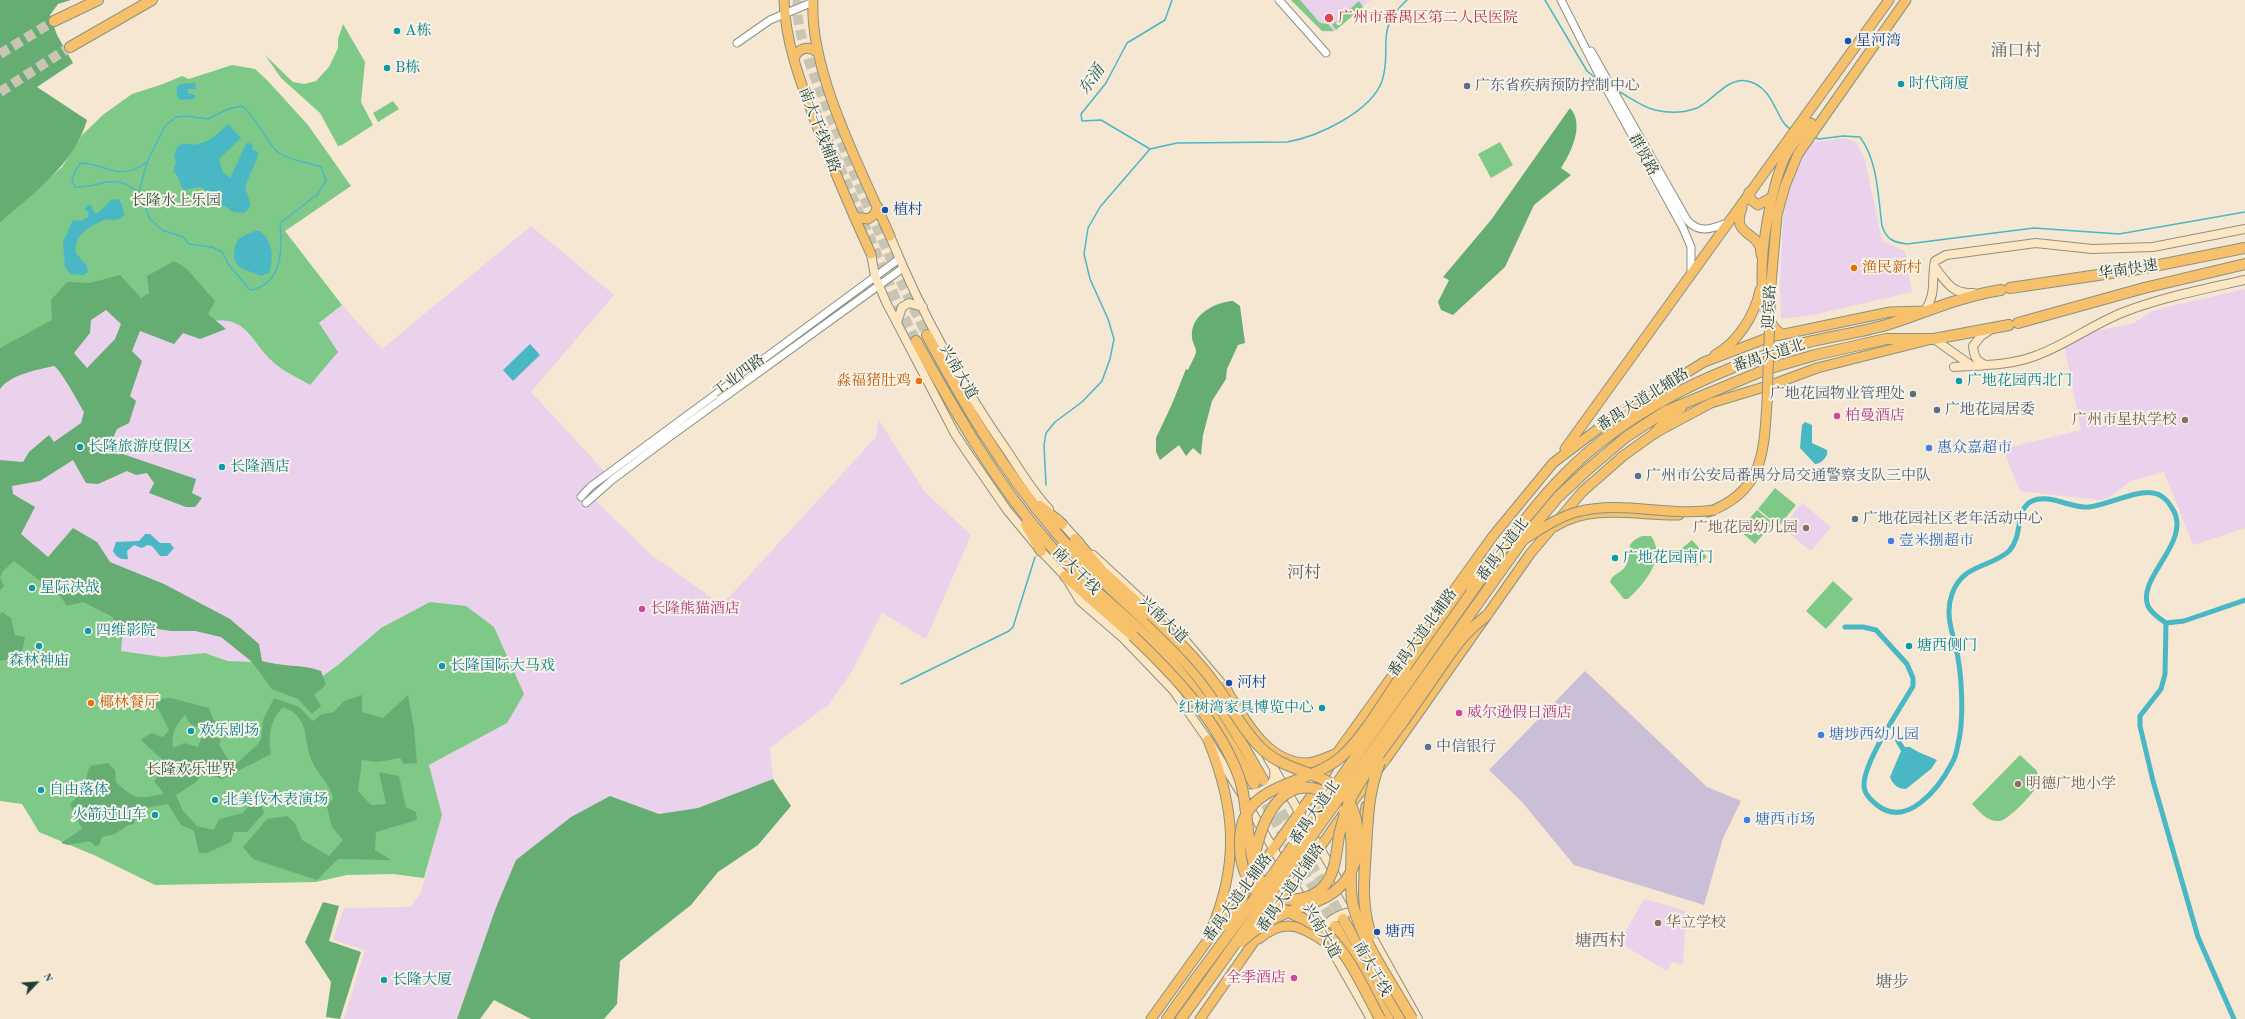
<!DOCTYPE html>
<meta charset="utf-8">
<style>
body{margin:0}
#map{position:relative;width:2245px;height:1019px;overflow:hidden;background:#f5e7d2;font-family:"Old Standard TT",serif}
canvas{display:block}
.north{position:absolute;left:16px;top:963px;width:40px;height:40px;-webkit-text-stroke:3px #f7f3e8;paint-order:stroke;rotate:65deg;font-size:11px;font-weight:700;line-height:16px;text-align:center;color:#1f3d34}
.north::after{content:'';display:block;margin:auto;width:14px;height:18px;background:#1f3d34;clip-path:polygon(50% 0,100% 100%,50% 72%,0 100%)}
</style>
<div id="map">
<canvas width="2245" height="1019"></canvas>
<div class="north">N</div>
</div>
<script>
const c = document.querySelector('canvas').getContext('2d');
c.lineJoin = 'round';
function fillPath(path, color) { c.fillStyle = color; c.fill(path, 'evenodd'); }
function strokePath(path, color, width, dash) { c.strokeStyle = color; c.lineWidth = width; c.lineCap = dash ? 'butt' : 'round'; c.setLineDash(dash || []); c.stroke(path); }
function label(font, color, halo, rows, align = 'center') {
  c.font = font + ' "Old Standard TT","Noto Serif SC",serif'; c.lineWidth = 4; c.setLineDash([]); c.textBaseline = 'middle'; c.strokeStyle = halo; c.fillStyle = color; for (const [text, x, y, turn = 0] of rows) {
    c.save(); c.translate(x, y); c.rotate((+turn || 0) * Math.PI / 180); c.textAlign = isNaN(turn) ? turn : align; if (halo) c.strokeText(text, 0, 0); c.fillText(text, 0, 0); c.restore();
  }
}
const built = new Path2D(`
 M1291 0H1370L1333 32 1322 31Z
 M1845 138 1857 143 1865 160 1882 241 1905 251 1912 292 1813 315 1781 319 1780 291 1783 217 1791 184 1809 144 1814 142Z
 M531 226 614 295 531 392 605 472 582 489H584L650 554 722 605 876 437 878 419 925 492 971 535 926 639 882 613 851 673 828 705 770 748 773 779 698 808 659 814 610 796 571 817 495 910 457 1019H344L365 950 333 940 344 908 410 907 421 893 442 815 429 765 507 723 338 665 310 685 205 653 163 657 120 651 0 542V365L88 306 215 321 229 319 239 324 249 334 272 362 342 305 382 349Z
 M2245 289V528L2193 545 2164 472 2131 481 2107 499 2098 500 2020 491 2003 449 2081 430 2064 345 2096 331 2134 323 2150 312 2159 309Z
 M1802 503 1831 527 1811 551 1782 528Z
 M1644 899 1686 911 1683 965 1672 962 1667 971 1623 945 1627 938 1623 936Z`);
const industrial = new Path2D(`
 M1585 671 1707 787 1741 801 1723 838 1704 905 1574 865 1522 802 1489 770Z`);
const green = new Path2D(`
 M1291 0H1300L1320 23 1328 24 1334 31H1322Z
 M1359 1 1363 7 1336 30 1332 25Z
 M343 24 365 62 361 102 373 125 342 145 338 146 320 113 281 78 265 55 293 82 304 84 316 81 329 67 338 48V39Z
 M232 65 255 69 267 80 308 125 351 186 285 231 342 305 319 323 338 352 310 385C298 378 283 371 273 362 252 344 248 317 215 321L107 303 0 365V223L62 167 82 135 104 114 132 94 163 84 182 76 189 79Z
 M393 101 399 109 378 122 373 113Z
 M1500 142 1513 165 1491 178 1478 154Z
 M1775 488 1796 505 1779 526 1758 509Z
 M1757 510 1773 523 1755 544 1739 530Z
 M1642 536H1651C1667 558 1644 584 1628 599H1624L1610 582C1613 573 1620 574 1625 567 1635 552 1620 546 1642 536Z
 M1692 540 1707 557 1696 566 1681 549Z
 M0 542 124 619 121 651 163 657 205 653 228 661 252 662 310 685 338 665 381 628 430 602 466 606 494 627 524 694 507 723 429 765 442 815 424 878 393 874 347 875 316 882 155 885 96 856 39 832 22 804 0 801Z
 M1833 581 1853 599 1826 629 1806 611Z
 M2020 755 2037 771C2038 777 2039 781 2036 787 2033 794 2008 820 2000 821 1987 822 1980 812 1972 804Z`);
const forest = new Path2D(`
 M0 0H71L58 4 50 15 57 35 73 63 37 87 87 120C74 165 34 192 0 223Z
 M1570 108C1585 124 1571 153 1561 168L1571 175 1534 205 1505 267 1453 315 1441 310 1438 302 1449 280 1443 277 1491 220Z
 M174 261 186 268 215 301 208 314 226 329 200 339 183 333 174 344 140 331 132 351 142 361 130 396 136 401 129 423 117 429 108 449 196 479 192 493 202 498 195 507H186L149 493 154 483 147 473 136 475 127 471 98 484 86 483 73 460 40 481 12 486 13 494 35 507 21 534 48 557 73 528 97 542 110 562 164 584 230 619 259 644 262 661C282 667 302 664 321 671L326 685 314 695 321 706 312 714 298 699 272 689 252 662 221 637 195 631H171L139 626 133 634 114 629 113 617 83 602 67 606 60 596 14 561 3 571 0 578 4 586 0 590V460L23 462 29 452 49 435 54 442 81 423 84 412C78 402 61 370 54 366 37 370 11 374 0 389V348L52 320 51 300 67 282 90 283 120 275 141 298 149 293 147 276ZM106 310 121 324 115 339 87 368 74 353 90 333 91 320Z
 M1233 301 1240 306 1245 343 1238 345 1227 369 1226 379 1212 401 1203 435 1201 455 1193 448 1186 456 1179 445 1160 460 1156 452V438L1172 404 1186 369 1188 370C1190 365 1195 357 1196 352 1196 347 1192 342 1192 337 1190 315 1215 302 1233 301Z
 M2 612 11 618 15 635 25 637 21 657 0 661V615Z
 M362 695V712L383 718 408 695 414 728 417 763 404 764 400 758 378 762 362 760 358 791 371 805 386 804 379 772 399 776 406 807 416 812 417 820 376 832 375 850 391 860 338 859 317 880 253 859 243 847 267 819 287 816 295 823 302 840 329 856 343 840 332 827 327 807 333 798C330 784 318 775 312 761 302 740 312 718 283 707 270 721 268 735 271 754L222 779 204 772 195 783 176 795 183 811 197 826 214 830 219 819 243 813 250 805 247 792 257 795 264 813 247 832H234L231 842 207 853H199L194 831 181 825 168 804 150 807 136 815 134 824 128 825 115 834 102 837 99 845 95 846 90 841 68 845 61 843 82 829 70 804 77 797H84C87 786 85 776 90 766L108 763 115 770 116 782C137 802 137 798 164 794L154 781 168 765 141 740 151 733 163 737 169 730 158 708 135 711 124 698 140 703 149 700 171 698 209 708 213 719 224 728 222 736 190 724 185 715C175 726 171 733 173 748L184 743 198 747 203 733 221 739 219 745 233 767 257 745 261 739 263 720 274 698 299 707 313 721 322 714 334 712 344 701Z
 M773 779 791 806 758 845 718 872 691 905 620 961 617 1004 604 1019H531L494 1000 480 1019H457L495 910 516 860 571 817 610 796 659 814 698 808Z
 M323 902 339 906 329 941 361 952 340 1019 326 1017 331 982 305 942Z`);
const water = new Path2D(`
 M195 83 196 89H188V93L195 95V99L180 100 177 96V87L180 84Z
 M228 124 241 138 219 159 223 172 230 178 247 142 253 145 252 149 259 153 245 187 251 206 244 213 233 212 225 206H217L204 189 199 187 183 190 178 177 173 171 176 163 174 155 177 147C185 140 190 147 199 144 211 141 220 132 228 124Z
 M118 199 122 204 124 215C118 223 111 218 104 220 90 226 73 235 76 253L87 266 88 272 83 275 70 274 65 267 63 242 73 220 81 221 88 217 89 213 85 209 88 204 92 206 94 213H98L111 200Z
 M255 231H260C274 243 273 255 270 272L261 276C254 272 249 272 243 269 231 264 232 246 240 238 244 235 250 233 255 231Z
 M530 344 540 355 513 381 503 370Z
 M1805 422 1812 425V443L1827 450C1829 456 1821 464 1815 464L1800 448 1802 425Z
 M145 534H150L160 543H170L174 548 167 556H160L152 546 147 545 142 548 134 545 127 551 128 559C121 560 116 557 113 551L116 542 139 541Z
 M1896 739 1900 740 1905 747H1910C1918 753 1927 755 1937 760L1931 769 1906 789C1898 789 1893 785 1890 777L1901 751 1895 741Z`);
const stream = new Path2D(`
 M1545 0 1587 71 1599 81
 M1616 90C1628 96 1642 107 1655 110 1668 113 1684 113 1697 108 1713 101 1727 77 1747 81 1775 86 1776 123 1791 129
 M242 106C256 116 269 147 279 153 291 161 308 162 321 167L326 180 317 195 280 223C283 249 282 285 250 290L229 265 222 252 212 247 189 244 183 237 162 230 150 219 139 192 147 162 165 126 176 117 186 116 208 119 228 109Z
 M1813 137 1819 139 1843 136 1860 137C1878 161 1878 197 1882 226 1887 240 1893 242 1907 244L2034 228 2119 234 2245 212
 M1150 149 1101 120 1082 121 1081 114 1106 83 1127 43 1165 20 1172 0
 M138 192C113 171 102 188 75 187L72 180 75 171 81 163C110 164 117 183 147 162
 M1046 485 1044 445 1046 433 1055 422 1082 402 1102 381 1110 359 1114 339 1108 319 1090 279 1084 254 1088 228 1100 207 1150 149 1177 143 1287 142C1317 137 1371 112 1382 81 1393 47 1373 31 1407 0
 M901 684 1009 631 1013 627 1035 557`);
const canal = new Path2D(`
 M2166 623 2165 674 2161 689 2140 716V726L2153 781 2198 937 2234 1019
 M1845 627H1863L1876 630 1907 664 1913 678V686C1900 709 1864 761 1864 785 1864 794 1871 800 1877 805 1907 829 1939 788 1952 763 1955 758 1957 750 1958 744 1964 721 1962 681 1958 658 1954 635 1944 616 1952 594 1963 563 1991 568 2009 551 2024 535 2014 510 2032 501 2050 493 2071 509 2089 507 2108 505 2135 490 2153 493 2161 494 2168 501 2172 508 2194 541 2136 577 2148 606 2151 613 2160 619 2166 623L2184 621 2245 600`);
const trunkTunnel = new Path2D(`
 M798 0C792 31 826 105 839 136 866 203 894 270 927 335
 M0 54 54 21
 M0 92 70 47
 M816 111 897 302 916 341
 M1266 785 1343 919
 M1258 791 1335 926`);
const tertiary = new Path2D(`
 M1279 0 1326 53
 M1561 0 1599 75 1683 228 1691 247V274
 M737 43 770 20 813 2
 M1591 51 1687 220C1699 234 1711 229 1727 223
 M581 497 590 487 899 259
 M586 503 612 480 668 438 903 268`);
const secondary = new Path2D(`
 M890 236C921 312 961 385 1008 452 1021 472 1033 492 1049 509
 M871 254 875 276 886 302 955 434 969 455 1007 510 1041 551 1065 576 1080 601 1123 638 1173 690 1208 740 1241 793
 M1934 266C1946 282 1952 294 1973 293
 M1925 311C1937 292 1931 281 1935 261L1946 255 2036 243 2092 249 2153 247 2245 229
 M897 323 902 307 909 303 923 307
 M1934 339 1972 366
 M1986 365C1976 362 1974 356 1973 346L1981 336 1990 330
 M1954 367C1981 365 2008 366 2035 356 2066 345 2093 324 2124 312 2163 297 2205 289 2245 280
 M1058 519 1080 543
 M1093 555 1185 640 1228 691
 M1265 753 1351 902
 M1239 789 1250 794C1264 792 1277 785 1274 769
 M1248 805 1319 928
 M1320 931C1330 919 1342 911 1357 912
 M1369 931 1418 1019
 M1326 940 1371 1019`);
const primary = new Path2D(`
 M784 0C785 42 801 83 815 121 832 166 851 210 871 254
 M813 0C809 72 861 169 890 236
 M794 59C798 48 808 45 817 52
 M1749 192 1751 200 1758 205 1772 197
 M1742 208C1730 238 1762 230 1761 255
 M854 217 868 219 874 215 878 207
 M1771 284 1777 215 1785 186 1798 154 1906 0
 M1782 334C1744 313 1769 190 1785 157 1791 145 1802 134 1811 123
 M1715 355C1738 342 1755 315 1760 290
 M1660 389 1704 362 1770 337 1890 312 1924 311
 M1565 449 1889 0
 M1708 512C1763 492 1764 453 1767 402
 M1556 526C1591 503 1640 516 1679 515
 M1224 686C1243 716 1266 764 1308 763 1318 762 1327 757 1337 753
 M1208 740C1235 807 1240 862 1211 930
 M1352 803 1386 759 1530 554 1582 492 1623 456 1655 433 1711 403 1774 384 1817 368 1928 340
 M1361 839 1366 806
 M1253 877 1319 785 1337 753 1493 536 1553 463 1611 419 1648 395
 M1259 939C1285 916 1304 927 1329 945
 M1151 1019 1241 894
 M1200 1019 1344 813`);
const trunk = new Path2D(`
 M54 21 98 0
 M70 47 152 0
 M927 335C964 404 1003 470 1054 530 1098 583 1155 624 1198 677 1223 709 1243 745 1263 780
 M916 341C956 413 995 482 1049 544 1084 585 1130 617 1167 657 1202 695 1228 740 1254 784
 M1635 410 1666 385
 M1655 433 1674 413 1681 408
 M1587 470 1626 437 1666 411 1767 369 1815 355 1886 339H1934L2009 325
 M1040 506 1062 524
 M1026 524 1041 551
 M1075 539 1103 572 1151 615
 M1065 576 1133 636
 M1471 593C1500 553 1529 511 1563 476 1626 411 1708 373 1793 346 1823 337 1855 334 1886 325 1924 313 1961 296 2001 290
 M1413 648 1429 636 1478 571 1490 560
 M1405 670 1425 643
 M1343 919 1400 1019
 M1335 926 1388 1019
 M1167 1019 1197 977
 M1181 1019 1207 983`);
const motorway = new Path2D(`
 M2010 288 2139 269 2245 248
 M2018 323 2144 288 2245 264`);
const primaryBridge = new Path2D(`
 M1767 402 1771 284
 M1525 539C1541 529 1558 517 1577 512 1622 500 1669 517 1715 510`);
const trunkBridge = new Path2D(`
 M1151 615C1174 637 1197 659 1215 684 1230 704 1241 728 1259 746 1293 783 1353 764 1358 834 1360 850 1355 867 1346 880 1330 901 1308 903 1286 913 1269 920 1254 930 1241 942
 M1133 636C1175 676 1219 722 1239 777 1252 812 1242 875 1274 895 1289 904 1313 899 1324 886 1337 871 1336 849 1340 831 1343 820 1346 808 1351 798 1364 773 1386 745 1403 722 1418 700 1433 679 1448 657 1454 649 1460 640 1467 633 1473 626 1481 621 1487 615
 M1344 811C1359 838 1346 875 1353 905 1362 942 1393 985 1412 1019
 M1255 854C1263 816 1286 766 1333 797
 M1228 927 1242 899 1250 875
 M1371 935C1361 905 1364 880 1366 850 1368 817 1368 793 1380 762
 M1197 977 1274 873 1471 593
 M1207 983 1528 533 1558 497 1587 470
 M1380 1019C1365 991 1346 947 1321 929 1302 915 1277 911 1260 895 1247 882 1240 865 1240 846 1237 781 1305 788 1341 757 1363 738 1388 695 1405 670`);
const markers = [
 [1329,18,5,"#e0444e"],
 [397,31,4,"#0f9aa8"],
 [1848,41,4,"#1a4fb4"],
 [387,68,4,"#0f9aa8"],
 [1901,84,4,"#0f9aa8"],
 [1467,86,4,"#5c6f8a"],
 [885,210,4,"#1a4fb4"],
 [1854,268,4,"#e8710a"],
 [919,381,4,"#e8710a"],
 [1959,381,4,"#0f9aa8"],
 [1913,394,4,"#5c6f8a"],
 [1937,410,4,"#5c6f8a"],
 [1837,416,4,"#d1479c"],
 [2185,420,4,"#8d6e63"],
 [80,447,4,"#0f9aa8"],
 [1929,448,4,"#3f7fe0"],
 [222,467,4,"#0f9aa8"],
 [1638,476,4,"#5c6f8a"],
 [1855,519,4,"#5c6f8a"],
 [1806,528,4,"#8d6e63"],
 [1891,541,4,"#3f7fe0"],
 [1615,558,4,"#0f9aa8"],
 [32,588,4,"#0f9aa8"],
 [642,609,4,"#d1479c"],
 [88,631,4,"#0f9aa8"],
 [39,646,4,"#0f9aa8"],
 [1909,646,4,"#0f9aa8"],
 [442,666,4,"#0f9aa8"],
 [1229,683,4,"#1a4fb4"],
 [91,703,4,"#e8710a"],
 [1322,708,4,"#0f9aa8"],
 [1459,713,4,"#d1479c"],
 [191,731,4,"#0f9aa8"],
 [1821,735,4,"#3f7fe0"],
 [1428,747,4,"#5c6f8a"],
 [2018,784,4,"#8d6e63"],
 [41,790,4,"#0f9aa8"],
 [215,800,4,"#0f9aa8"],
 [155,815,4,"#0f9aa8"],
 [1747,820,4,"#3f7fe0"],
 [1658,923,4,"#8d6e63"],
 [1377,932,4,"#1a4fb4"],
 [1294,978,4,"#d1479c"],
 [384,980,4,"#0f9aa8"]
];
const healthNames = [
 ["广州市番禺区第二人民医院",1338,18]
];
const cultureNames = [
 ["A栋",405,31],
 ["B栋",395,68],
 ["时代商厦",1909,84],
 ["广地花园西北门",1967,381],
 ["长隆旅游度假区",88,447],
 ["长隆酒店",230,467],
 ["广地花园南门",1623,558],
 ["星际决战",40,588],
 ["四维影院",96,631],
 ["塘西侧门",1917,646],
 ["森林神庙",39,661,"center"],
 ["长隆国际大马戏",450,666],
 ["红树湾家具博览中心",1314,708,"right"],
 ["欢乐剧场",199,731],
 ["自由落体",49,790],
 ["北美伐木表演场",223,800],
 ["火箭过山车",147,815,"right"],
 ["长隆大厦",392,980]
];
const transitNames = [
 ["星河湾",1856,41],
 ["植村",893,210],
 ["河村",1237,683],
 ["塘西",1385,932]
];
const serviceNames = [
 ["广东省疾病预防控制中心",1475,86],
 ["广地花园物业管理处",1905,394,"right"],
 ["广地花园居委",1945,410],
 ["广州市公安局番禺分局交通警察支队三中队",1646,476],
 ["广地花园社区老年活动中心",1863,519],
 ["中信银行",1436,747]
];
const streetNames = [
 ["南大干线辅路",819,130,69],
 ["群贤路",1643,155,61],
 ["华南快速",2128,270,-9],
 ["迎宾路",1770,307,-87],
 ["番禺大道北",1769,356,-18],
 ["兴南大道",958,372,60],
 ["工业四路",739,376,-36],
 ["番禺大道北辅路",1643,400,-32],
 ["番禺大道北",1503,550,-53],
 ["南大干线",1076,571,45],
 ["兴南大道",1163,620,44],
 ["番禺大道北辅路",1423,633,-54],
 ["番禺大道北",1315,813,-55],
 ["番禺大道北铺路",1291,888,-55],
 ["番禺大道北辅路",1238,898,-54],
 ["兴南大道",1321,931,60],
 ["南大干线",1372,969,60]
];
const parkNames = [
 ["长隆水上乐园",176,201],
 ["长隆欢乐世界",191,770]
];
const foodNames = [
 ["渔民新村",1862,268],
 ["淼福猪肚鸡",911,381,"right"],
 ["椰林餐厅",99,703]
];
const hotelNames = [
 ["柏曼酒店",1845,416],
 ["长隆熊猫酒店",650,609],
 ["威尔逊假日酒店",1467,713],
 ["全季酒店",1286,978,"right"]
];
const educationNames = [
 ["广州市星执学校",2177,420],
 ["广地花园幼儿园",1798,528],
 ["明德广地小学",2026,784,"left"],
 ["华立学校",1666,923,"left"]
];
const shopNames = [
 ["惠众嘉超市",1937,448],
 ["壹米捌超市",1899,541],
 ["塘埗西幼儿园",1829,735],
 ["塘西市场",1755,820]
];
const waterNames = [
 ["东涌",1092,80,-55]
];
const quarterNames = [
 ["涌口村",2016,52],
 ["河村",1304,574],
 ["塘西村",1600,942],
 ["塘步",1892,983]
];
fillPath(built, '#ead1ec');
fillPath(industrial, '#cabfd6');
fillPath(green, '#7ec987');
fillPath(forest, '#66ad74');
fillPath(water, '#4ab7c5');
strokePath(stream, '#4ab7c5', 1.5);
strokePath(canal, '#4ab7c5', 5);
strokePath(trunkTunnel, '#cac5b2', 10, [10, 5]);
strokePath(tertiary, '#8a9283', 9);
strokePath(secondary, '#8a9283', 10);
strokePath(primary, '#8a9283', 11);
strokePath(trunk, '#8a9283', 12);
strokePath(motorway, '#8a9283', 12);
strokePath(tertiary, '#fff', 7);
strokePath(secondary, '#fce6c4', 8);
strokePath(primary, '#f7c06b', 9);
strokePath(trunk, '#f7c06b', 10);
strokePath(motorway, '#f7c06b', 10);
strokePath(primaryBridge, '#8a9283', 11, []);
strokePath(trunkBridge, '#8a9283', 12, []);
strokePath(primaryBridge, '#f7c06b', 9);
strokePath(trunkBridge, '#f7c06b', 10);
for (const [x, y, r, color] of markers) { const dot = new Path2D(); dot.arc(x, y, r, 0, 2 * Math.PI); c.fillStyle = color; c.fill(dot); strokePath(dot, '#f7f3e8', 1.5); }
label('15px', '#be3a42', '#f7f3e8', healthNames, 'left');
label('15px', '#0d838f', '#f7f3e8', cultureNames, 'left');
label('15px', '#164399', '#f7f3e8', transitNames, 'left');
label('15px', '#4e5e75', '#f7f3e8', serviceNames, 'left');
label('15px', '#1f3d34', '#f7f3e8', streetNames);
label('15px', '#325945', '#f7f3e8', parkNames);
label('15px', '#c56008', '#f7f3e8', foodNames, 'left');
label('15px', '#b23c85', '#f7f3e8', hotelNames, 'left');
label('15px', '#785e54', '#f7f3e8', educationNames, 'right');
label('15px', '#366cbe', '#f7f3e8', shopNames, 'left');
label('italic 16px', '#2a5c58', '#f7f3e8', waterNames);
label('17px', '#666465', '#f7f3e8', quarterNames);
</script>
